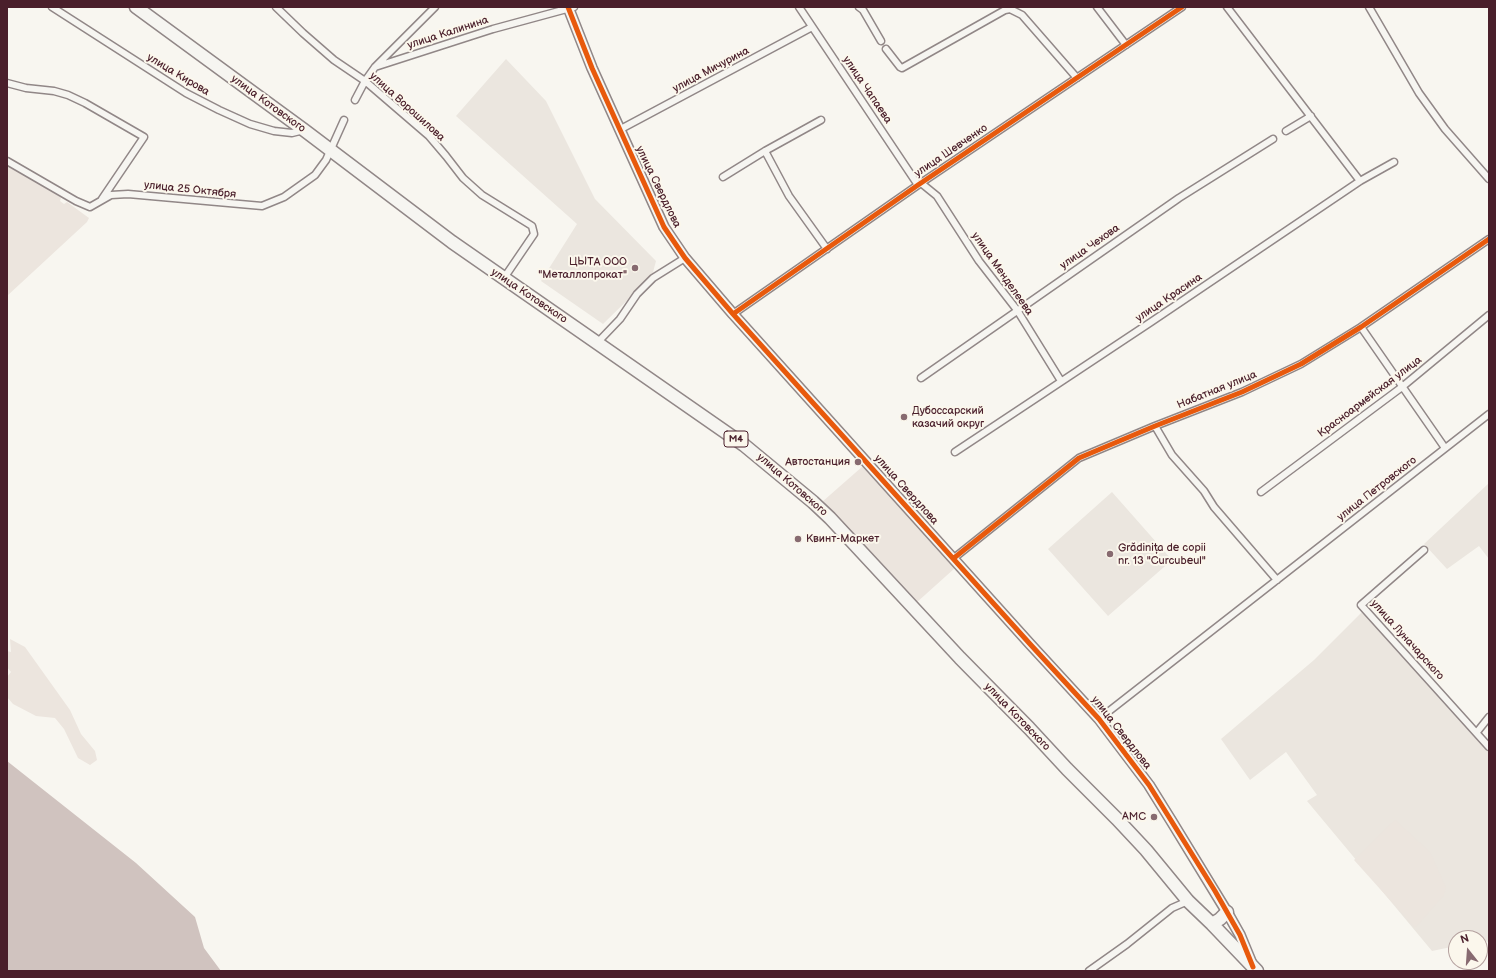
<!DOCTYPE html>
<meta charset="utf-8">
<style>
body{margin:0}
#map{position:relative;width:1496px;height:978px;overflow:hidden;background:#f8f6f0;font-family:"Balsamiq Sans",sans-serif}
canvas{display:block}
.frame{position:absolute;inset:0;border:8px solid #4a1f2b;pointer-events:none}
.north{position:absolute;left:1448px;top:930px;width:40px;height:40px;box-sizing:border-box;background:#fbf7ec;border:1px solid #b4a19f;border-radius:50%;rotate:343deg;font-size:11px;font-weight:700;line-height:16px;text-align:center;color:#4a1f2b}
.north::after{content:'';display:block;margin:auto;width:14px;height:18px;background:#876a70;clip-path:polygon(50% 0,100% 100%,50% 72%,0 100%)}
</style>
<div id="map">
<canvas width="1496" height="978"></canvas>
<div class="frame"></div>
<div class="north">N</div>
</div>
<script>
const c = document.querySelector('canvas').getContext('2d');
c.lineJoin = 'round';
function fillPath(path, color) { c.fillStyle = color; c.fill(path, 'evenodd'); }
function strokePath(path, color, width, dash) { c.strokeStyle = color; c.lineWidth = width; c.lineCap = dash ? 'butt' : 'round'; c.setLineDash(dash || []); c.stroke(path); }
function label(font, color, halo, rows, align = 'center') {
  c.font = font + ' "Balsamiq Sans",sans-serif'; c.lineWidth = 4; c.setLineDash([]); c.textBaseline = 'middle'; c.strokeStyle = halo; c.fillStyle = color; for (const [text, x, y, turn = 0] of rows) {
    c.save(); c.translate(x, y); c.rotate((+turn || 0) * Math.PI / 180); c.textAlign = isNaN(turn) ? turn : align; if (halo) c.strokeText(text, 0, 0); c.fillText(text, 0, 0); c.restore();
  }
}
const built = new Path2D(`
 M506 59 546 101 595 199 656 261 652 276 603 324 541 281 577 224 456 116Z
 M1489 483V559L1479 546 1447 569 1424 544Z
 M1112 492 1172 560 1108 616 1048 549Z
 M1362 612 1489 753V942L1480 941V938H1456V946L1432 951 1307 801 1317 795 1286 752 1250 780 1221 739 1314 660Z`);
const green = new Path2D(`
 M7 164 45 186 61 198 60 201 64 204 67 202 89 218 87 222 7 296Z
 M863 466 955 568 916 603 822 502Z
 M10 639 25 647 70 710 81 734 95 751 97 760 90 765 78 758 64 729 55 718 36 716 13 704 7 697V677L11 672 7 667V651L11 652Z
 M1395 820 1430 852 1446 888 1444 895 1415 928 1354 860Z`);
const water = new Path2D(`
 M7 761 136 863 195 917 204 948 221 971H7Z`);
const street = new Path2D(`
 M52 7 186 93 219 110 250 124 274 131 292 133 304 130
 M276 7 303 33 334 60 365 81 429 136 446 156 463 178 482 195 532 226 534 234 504 278
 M799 7 918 185
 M859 7 863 10 881 41
 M1097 7 1126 45
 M1227 7 1360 181
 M1369 7 1419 93 1445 129 1489 179
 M886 49 900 67 902 68 1005 10 1010 9 1022 15 1077 78
 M375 67 493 29 574 7
 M7 83 26 88 54 91 68 95 85 103 144 137 102 199
 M355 100 365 81 375 67 435 7
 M619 130 812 27
 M1286 131 1311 116
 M765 151 789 196 827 249
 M7 161 76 201 90 207 111 195 128 194 262 206 284 197 315 175 326 160 344 120
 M723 177 765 151 821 120
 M921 183 937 196 979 261 1017 310 1061 381
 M733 314 918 185 1182 7
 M1361 327 1445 448
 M598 342 620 319 637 294 653 278 685 258
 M921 378 1179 198 1273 139
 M1155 426 1172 455 1204 491 1214 507 1277 580
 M955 452 1151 322 1360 181 1394 162
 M1261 492 1402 387 1489 315
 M1424 550 1361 605 1489 747
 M954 558 1079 458 1155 426 1242 392 1301 364 1361 327 1489 239
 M1099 719 1489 414
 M1477 732 1489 717
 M1089 971 1127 944 1172 908 1188 901`);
const secondary = new Path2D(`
 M568 7 592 68 664 227 685 258 733 314 1030 644 1099 719 1149 785 1172 822 1227 912 1240 935 1252 964`);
const highway = new Path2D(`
 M136 7 304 130 452 242 744 445 813 502 830 518 960 658 1029 728 1067 769 1117 819 1146 850 1188 901 1212 924 1257 971
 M1212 924 1220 919 1227 912`);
const cycleway = new Path2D(`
 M568 7 592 68 664 227 685 258 733 314 1030 644 1099 719 1149 785 1215 891 1240 935 1253 967
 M733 314 918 185 1182 7
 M954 558 1079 458 1155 426 1242 392 1301 364 1361 327 1489 239`);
const markers = [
 [635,268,4,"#876a70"],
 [904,417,4,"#876a70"],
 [858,462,4,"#876a70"],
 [798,539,4,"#876a70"],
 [1110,554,4,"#876a70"],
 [1154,817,4,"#876a70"]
];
const shields = [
 [736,439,24]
];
const shieldNames = [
 ["M4",736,439]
];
const streetNames = [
 ["улица Калинина",448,33,-18],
 ["улица Мичурина",711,70,-28],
 ["улица Кирова",178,75,31],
 ["улица Чапаева",867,90,56],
 ["улица Котовского",268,104,36],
 ["улица Ворошилова",407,107,42],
 ["улица Шевченко",951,151,-34],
 ["улица Свердлова",658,187,64],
 ["улица 25 Октября",190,190,6],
 ["улица Чехова",1090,247,-35],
 ["улица Менделеева",1002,274,55],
 ["улица Котовского",529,296,34],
 ["улица Красина",1169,298,-34],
 ["Набатная улица",1217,390,-22],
 ["Красноармейская улица",1370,397,-37],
 ["улица Котовского",792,485,41],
 ["улица Петровского",1377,489,-38],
 ["улица Свердлова",906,490,48],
 ["улица Луначарского",1407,640,48],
 ["улица Котовского",1017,717,46],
 ["улица Свердлова",1121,733,52]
];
const poiNames = [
 ["ЦЫТА ООО",627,262],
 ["\"Металлопрокат\"",627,275],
 ["Дубоссарский",912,411,"left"],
 ["казачий округ",912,424,"left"],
 ["Автостанция",850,462],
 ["Квинт-Маркет",806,539,"left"],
 ["Grădinița de copii",1118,548,"left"],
 ["nr. 13 \"Curcubeul\"",1118,561,"left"],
 ["AMC",1146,817]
];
fillPath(built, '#ebe6df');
fillPath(green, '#ece5de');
fillPath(water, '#d0c3bf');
strokePath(street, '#918787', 9);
strokePath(secondary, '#918787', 12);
strokePath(highway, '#918787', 15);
strokePath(street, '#f6f5f1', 6);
strokePath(secondary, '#f6f5f1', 9);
strokePath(highway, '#f6f5f1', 12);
strokePath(cycleway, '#e8590c', 5);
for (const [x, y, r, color] of markers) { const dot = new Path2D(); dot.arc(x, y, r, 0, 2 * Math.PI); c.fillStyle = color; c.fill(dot); strokePath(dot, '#fbf7ec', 1.5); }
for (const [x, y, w] of shields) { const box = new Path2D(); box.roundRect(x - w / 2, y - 8, w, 16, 3); c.fillStyle = '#fbf7ec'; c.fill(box); strokePath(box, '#4a1f2b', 1); }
label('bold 10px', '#4a1f2b', null, shieldNames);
label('11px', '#4a1f2b', '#fbf7ec', streetNames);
label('11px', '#4a1f2b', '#fbf7ec', poiNames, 'right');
</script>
